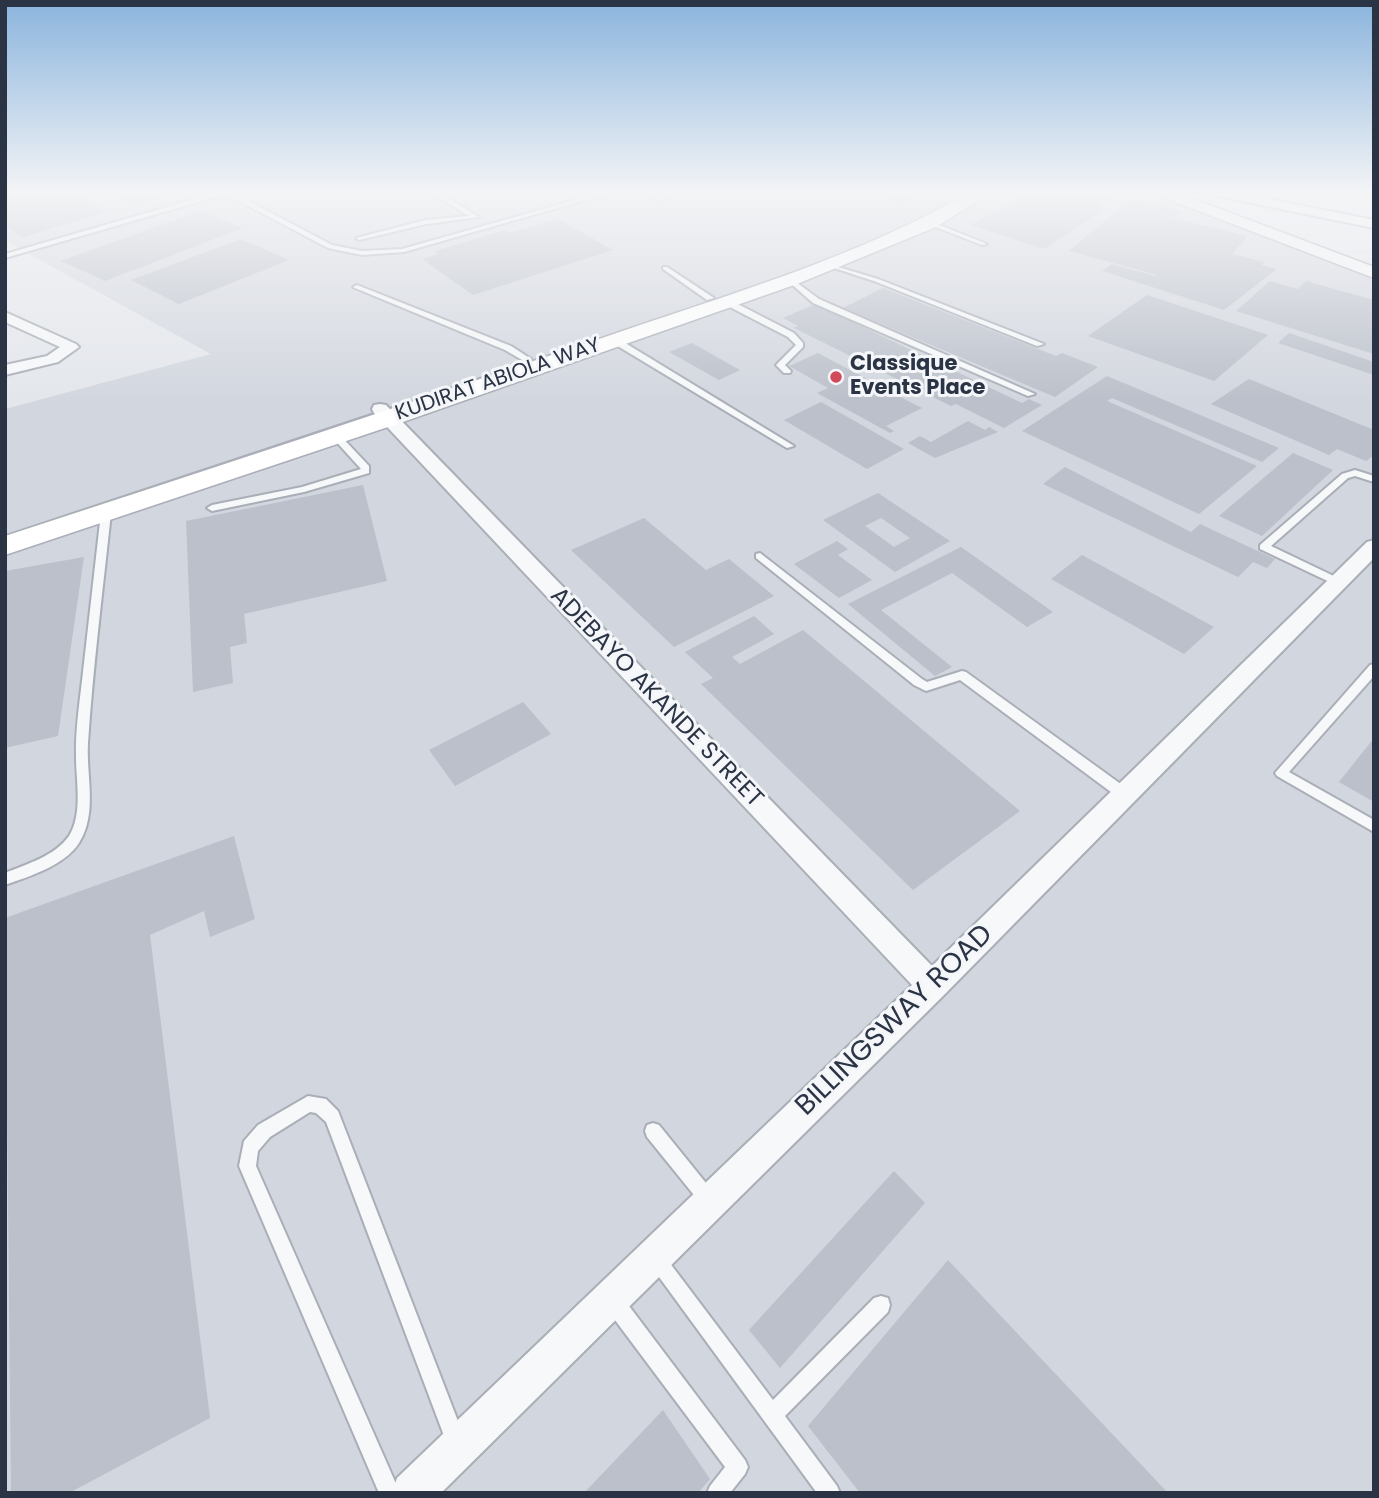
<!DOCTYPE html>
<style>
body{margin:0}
#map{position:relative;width:1379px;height:1498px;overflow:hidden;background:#e4e7ec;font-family:Poppins,sans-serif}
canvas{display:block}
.frame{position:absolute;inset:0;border:7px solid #2b3445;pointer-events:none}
</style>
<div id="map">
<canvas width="1379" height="1498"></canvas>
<div class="frame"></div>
</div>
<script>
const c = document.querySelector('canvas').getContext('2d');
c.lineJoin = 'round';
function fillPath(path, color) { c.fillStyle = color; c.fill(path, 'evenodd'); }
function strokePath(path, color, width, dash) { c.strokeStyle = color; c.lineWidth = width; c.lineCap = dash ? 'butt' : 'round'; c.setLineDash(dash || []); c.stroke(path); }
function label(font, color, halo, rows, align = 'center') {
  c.font = font + ' Poppins,sans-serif'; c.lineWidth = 6; c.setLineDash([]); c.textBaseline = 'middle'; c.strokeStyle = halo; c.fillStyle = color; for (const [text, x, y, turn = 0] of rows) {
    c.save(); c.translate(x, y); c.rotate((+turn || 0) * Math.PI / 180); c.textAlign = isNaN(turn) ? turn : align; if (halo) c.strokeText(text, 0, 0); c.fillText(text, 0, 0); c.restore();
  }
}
const built = new Path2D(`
 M5 192H1154L1374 277V1493H5V409L211 354 5 241Z`);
const building = new Path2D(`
 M5 192H70L106 212 23 237 5 226Z
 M117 192H181V193L134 205Z
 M869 192H924L900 203Z
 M1036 192H1121L1098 205 1107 208 1044 249 971 225Z
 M1131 199 1182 211 1175 217 1131 208 1248 236 1232 254 1264 262 1262 265 1277 269 1224 310 1102 271 1111 264 1156 276 1157 275 1069 251Z
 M199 211 243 228 105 281 61 261Z
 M558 219 613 250 473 295 422 259 439 254 435 251 505 230 510 233Z
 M241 239 289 260 179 304 131 280Z
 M1270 281 1298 289 1306 281 1374 300V354L1236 311Z
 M883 288 1056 356 1062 353 1098 367 1055 397 843 308Z
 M1147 295 1268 335 1214 381 1088 336Z
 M815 304 1022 403 1029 399 1042 405 1004 428 956 404 951 406 794 328 798 326 783 318Z
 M1289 333 1374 362V375L1278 343Z
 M692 343 740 370 719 380 669 352Z
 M818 353 910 402 922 408 886 426 894 431 890 433 817 393 828 388 789 366Z
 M1107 376 1279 448 1262 462 1112 398 1107 401 1257 466 1199 514 1022 431Z
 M1249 379 1374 430V455L1366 461 1337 449 1329 455 1211 404Z
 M821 402 904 449 867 469 784 420Z
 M968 421 985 430 989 427 998 432 935 458 908 443 920 436 931 442Z
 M1293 453 1333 470 1262 536 1219 516Z
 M1065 467 1191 532 1200 524 1275 559 1267 568 1253 562 1238 577 1043 484Z
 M363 485 387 581 244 614 247 643 230 647 233 683 193 692 186 521Z
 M878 493 950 541 895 572 823 520ZM881 518 910 538 894 547 865 526Z
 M644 518 706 570 729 559 774 596 674 647 571 550Z
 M837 541 848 549 838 555 872 580 839 598 794 564Z
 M961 547 1053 612 1027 627 952 573 881 610 952 667 935 676 848 604Z
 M1082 555 1214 627 1184 654 1051 579Z
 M84 557 58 736 5 748V571Z
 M754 616 774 634 732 657 740 664 803 630 1020 811 913 890 701 684 713 678 685 652Z
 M523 702 551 734 455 786 429 750Z
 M1374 738V802L1339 782Z
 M234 836 255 919 210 937 204 911 150 935 210 1418 69 1493H11L5 918Z
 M894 1171 925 1203 780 1368 749 1330Z
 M948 1260 1168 1493H860L808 1426Z
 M663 1410 710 1479 698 1493H584Z`);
const service = new Path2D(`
 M219 192H231L332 245 362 251 402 249 604 192H613L404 252 362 255 328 248 226 194 5 258V254Z
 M431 192H438L479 217 426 224 359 240 356 238 426 220 469 216Z
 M647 192H654L664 199 659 200Z
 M928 222H932L987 244 982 245 928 224Z
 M828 264 878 279 1044 344 1037 346 874 281 828 266Z
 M663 267H667L714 298 707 300 663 269Z
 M788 279H792L819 299 1035 394 1028 396 813 303 788 281Z
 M357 285 511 346 531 359 524 361 505 350 355 288 353 287Z
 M724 300H730L794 333 803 343V347L785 365 791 371 790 373H784L776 365 796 345 788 337 724 304Z
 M611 338H617L794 446 787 448 611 342Z
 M335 432 338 433 369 466V473L304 492 212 511 207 508 212 505 302 487 361 469 332 437V433Z
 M1355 470 1374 476V482L1355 476 1348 478 1271 546 1342 580V584H1334L1260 549V545L1342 474Z
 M106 510 111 513C103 589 93 666 88 743 86 776 98 813 79 843 64 866 30 876 5 885V873C27 864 55 856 69 836 83 814 76 781 76 757 75 729 80 700 83 672 89 619 95 566 101 513Z
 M760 553 922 679 927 682 962 671 966 672 1129 790 1130 794 1129 798H1119L960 680 926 691 914 685 756 558V554Z
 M1374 664V676L1289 772 1374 820V832L1277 776 1275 773 1370 665Z
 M308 1096 326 1099 338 1111 466 1442 463 1449 456 1452 449 1449 326 1122 316 1113 310 1112 270 1137 258 1151 256 1166 400 1493H379L239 1166 244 1141 258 1125Z
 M653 1123 659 1125 714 1193 717 1199 714 1205 708 1208 702 1205 647 1137 645 1131 647 1125Z
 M657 1251 663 1254 773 1400 874 1298 881 1296 888 1298 890 1305 888 1312 785 1416 837 1486 840 1493H817L651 1266 648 1260 651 1254Z
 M613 1292 620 1294 745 1460 748 1467 745 1474 730 1493H707L710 1486 725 1467 606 1308 604 1301 606 1294Z`);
const minor = new Path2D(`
 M1211 192H1234L1374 220V228L1217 196Z
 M5 312 76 344 79 347 58 362 5 375V365L47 356 60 347 5 322Z
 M380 404 386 405 932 966 1367 542 1374 540V558L943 996 441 1493H392L397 1478 912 985 374 413 372 409 374 405Z`);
const tertiary = new Path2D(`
 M1155 192H1175L1374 267V278L1157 195Z`);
const secondary = new Path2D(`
 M970 192H991L936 227 797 284 397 424 5 555V536C205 471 404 405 602 338 726 295 857 258 970 192Z`);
const markers = [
 [836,377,7,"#d1495b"]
];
const farPoinames = [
 ["Classique",850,365],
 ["Events Place",850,389]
];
const farStreetnames = [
 ["KUDIRAT ABIOLA WAY",498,380,-19]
];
const streetNames = [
 ["ADEBAYO AKANDE STREET",656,698,46]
];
const nearStreetnames = [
 ["BILLINGSWAY ROAD",895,1021,-44]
];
fillPath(built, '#d2d6de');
fillPath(building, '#bbc0ca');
strokePath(service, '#a9aeb7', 4);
strokePath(minor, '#a9aeb7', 4);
strokePath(tertiary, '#a9aeb7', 3);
strokePath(secondary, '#a9aeb7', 3);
fillPath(service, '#f7f8fa');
fillPath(minor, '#f7f8fa');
fillPath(tertiary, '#f7f8fa');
fillPath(secondary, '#fff');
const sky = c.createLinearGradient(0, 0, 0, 401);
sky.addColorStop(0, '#8bb4dd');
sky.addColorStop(0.48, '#f3f4f6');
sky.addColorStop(1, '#f3f4f600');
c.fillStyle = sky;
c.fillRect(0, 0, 1379, 401);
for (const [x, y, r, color] of markers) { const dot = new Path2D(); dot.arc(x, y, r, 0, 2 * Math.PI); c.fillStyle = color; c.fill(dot); strokePath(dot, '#f4f6f9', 2.5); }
label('bold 21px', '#2b3445', '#f4f6f9', farPoinames, 'left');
label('21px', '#2b3445', '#f4f6f9', farStreetnames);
label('24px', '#2b3445', '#f4f6f9', streetNames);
label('28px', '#2b3445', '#f4f6f9', nearStreetnames);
</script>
